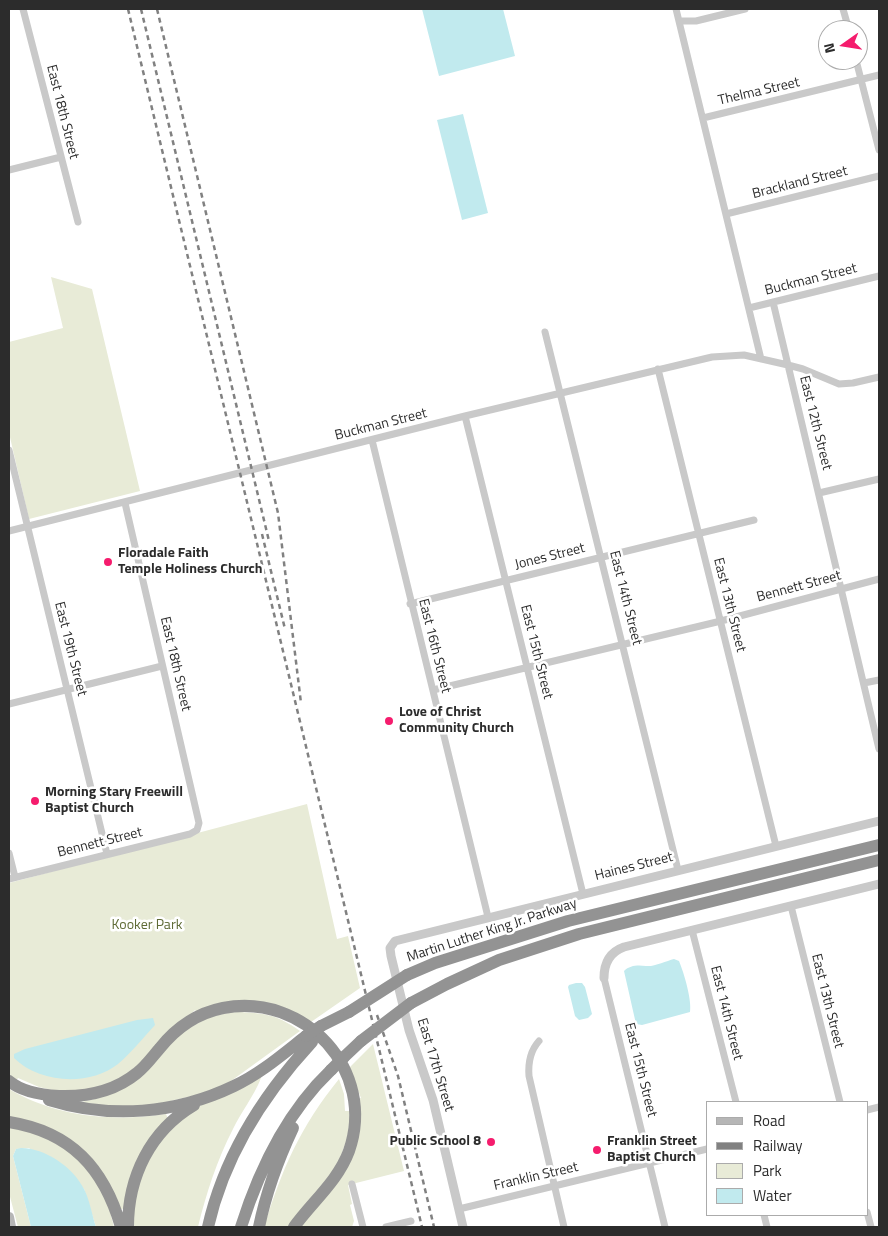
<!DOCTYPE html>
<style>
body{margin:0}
#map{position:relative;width:888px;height:1236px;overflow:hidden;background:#fff;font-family:"Titillium Web",sans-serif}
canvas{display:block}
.frame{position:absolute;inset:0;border:10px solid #2c2c2c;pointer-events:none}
.legend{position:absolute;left:706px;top:1101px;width:162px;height:115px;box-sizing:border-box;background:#fff;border:1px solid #ababab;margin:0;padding:6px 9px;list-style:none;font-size:15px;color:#2c2c2c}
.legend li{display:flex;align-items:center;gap:10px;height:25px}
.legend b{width:25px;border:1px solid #ababab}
.north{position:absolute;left:818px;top:20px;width:50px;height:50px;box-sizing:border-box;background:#fff;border:1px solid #ababab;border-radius:50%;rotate:257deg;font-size:14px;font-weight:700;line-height:20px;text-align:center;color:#2c2c2c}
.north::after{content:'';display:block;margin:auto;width:18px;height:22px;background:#f51c6d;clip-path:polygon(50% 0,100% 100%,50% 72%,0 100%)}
</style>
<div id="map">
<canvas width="888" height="1236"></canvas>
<div class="frame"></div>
<ul class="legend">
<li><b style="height:6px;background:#b6b6b6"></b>Road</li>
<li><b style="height:6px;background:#818181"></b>Railway</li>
<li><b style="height:14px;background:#e8ebd7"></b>Park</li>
<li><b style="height:14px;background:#c1eaee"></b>Water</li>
</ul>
<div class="north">N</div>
</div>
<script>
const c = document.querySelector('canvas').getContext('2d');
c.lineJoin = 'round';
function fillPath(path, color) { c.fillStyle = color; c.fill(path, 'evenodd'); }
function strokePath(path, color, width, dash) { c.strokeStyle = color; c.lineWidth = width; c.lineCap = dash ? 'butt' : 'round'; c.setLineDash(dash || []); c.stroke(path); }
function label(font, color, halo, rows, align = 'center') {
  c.font = font + ' "Titillium Web",sans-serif'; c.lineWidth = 5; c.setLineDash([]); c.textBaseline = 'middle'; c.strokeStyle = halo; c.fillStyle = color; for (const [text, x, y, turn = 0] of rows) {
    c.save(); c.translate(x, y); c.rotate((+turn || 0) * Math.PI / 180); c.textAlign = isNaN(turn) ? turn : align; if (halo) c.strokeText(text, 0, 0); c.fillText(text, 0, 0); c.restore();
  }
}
const green = new Path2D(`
 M51 277 92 289 140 491 29 519 9 433V342L63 328Z
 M307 804 337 939 348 936 360 988 311 1022 291 1011 197 1013 195 1010 141 1063 116 1082 70 1094 39 1087 18 1078 16 1081 9 1076V883Z
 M233 1012C262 1013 275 1013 300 1031L231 1081 209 1092 132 1110 81 1102 99 1098 180 1033 209 1017Z
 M373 1044 404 1171 348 1185 352 1204 350 1205 354 1221 352 1227H298L334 1187 357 1099 361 1098 349 1068Z
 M258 1075 261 1078C254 1096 241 1112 233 1129 217 1160 206 1194 198 1227H131L136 1184 160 1139 194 1109Z
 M339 1079 344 1094 345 1111H350L348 1136 337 1166 288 1227H264C282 1169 300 1127 339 1079Z
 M9 1089C57 1117 111 1122 166 1114L168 1119 124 1208 120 1210 93 1162 9 1117Z
 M9 1125 53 1140 80 1160 106 1196 114 1227H96L84 1189 29 1148 16 1149 13 1156 31 1227H18L9 1193Z`);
const water = new Path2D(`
 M422 9H503L515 56 439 76Z
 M463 114 488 213 462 220 437 120Z
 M674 959 679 961C684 973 692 1000 690 1012L642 1025 636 1024 624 971C630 965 638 965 646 966 654 967 666 961 674 959Z
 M576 983H582L585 987 592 1014 588 1018 579 1020 575 1016 568 987 569 985Z
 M153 1018 155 1025C143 1038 131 1053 118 1064 89 1087 39 1083 14 1058V1054L25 1049 137 1020Z
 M21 1148C45 1148 73 1167 84 1189 90 1201 92 1215 96 1227H31L13 1156 16 1149Z`);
const minor = new Path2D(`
 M23 9 78 222
 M676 9 761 359
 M843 9 849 30
 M679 21H696L745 9
 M856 60 879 150
 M703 118 879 75
 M9 170 61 157
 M726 214 879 176
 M773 302 788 365 803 369 839 384 853 383 879 377
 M749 308 879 276
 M545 332 678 870
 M658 369 776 846
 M465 416 583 894
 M372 440 488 917
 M9 450 107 854
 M819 493 879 479
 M9 531 465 416 712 357 744 355 788 365 879 749
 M410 604 754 520
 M864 683 879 680
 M433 690 721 621 879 579
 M9 704 162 666
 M9 853 15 877
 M9 879 190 834 197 830 199 823 125 503
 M791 906 840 1102
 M692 930 736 1102
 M604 978 665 1227
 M539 1041C530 1051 528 1063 529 1076L564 1227
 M867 1110 879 1107
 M352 1184 363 1227
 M459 1209 707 1149
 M867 1212 871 1227
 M764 1215 767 1227
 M386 1227 411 1221`);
const tertiary = new Path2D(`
 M604 978C604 963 610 952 624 947L879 884
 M463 1227 433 1100 409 1030 391 956 390 948 395 941 879 821`);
const secondary = new Path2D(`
 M9 1217 11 1227`);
const motorway = new Path2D(`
 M407 975 435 963 568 921 879 845
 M411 1003 447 984 499 960 579 934 879 860
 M321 1026 349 1012
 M344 1057 361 1041
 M9 1081C22 1092 42 1095 59 1096 87 1097 115 1091 137 1073 146 1066 153 1056 160 1048 176 1028 198 1013 223 1008 305 992 377 1071 349 1151 338 1181 312 1202 294 1227
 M49 1100C110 1119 176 1114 234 1086 260 1074 283 1054 306 1036
 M9 1122C71 1132 104 1168 121 1227
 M128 1227C128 1177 150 1131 194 1105
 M208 1227C224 1156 263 1095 312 1042
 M241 1227C259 1170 287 1112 331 1070
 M259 1227C266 1193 278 1160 293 1128`);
const rail = new Path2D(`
 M128 9 422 1227
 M141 9 269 541
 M157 9 278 513 301 703
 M262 534 285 629
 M377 1015 398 1076 434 1227`);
const motorwayBridge = new Path2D(`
 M349 1012 407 975
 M306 1036 321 1026
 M361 1041 411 1003
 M331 1070 344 1057`);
const markers = [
 [108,562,5,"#f51c6d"],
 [389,721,5,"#f51c6d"],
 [35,801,5,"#f51c6d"],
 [491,1142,5,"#f51c6d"],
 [597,1150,5,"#f51c6d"]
];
const streetNames = [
 ["Thelma Street",759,92,-13],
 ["East 18th Street",62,112,76],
 ["Brackland Street",800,183,-14],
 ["Buckman Street",811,280,-14],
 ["East 12th Street",815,423,76],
 ["Buckman Street",381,425,-14],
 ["Jones Street",550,557,-14],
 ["Bennett Street",799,587,-15],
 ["East 14th Street",625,598,76],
 ["East 13th Street",729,605,76],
 ["East 16th Street",434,646,76],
 ["East 19th Street",70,649,76],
 ["East 15th Street",536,652,76],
 ["East 18th Street",175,664,77],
 ["Bennett Street",100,843,-14],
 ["Haines Street",634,867,-14],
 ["Martin Luther King Jr. Parkway",492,931,-18],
 ["East 13th Street",827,1001,76],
 ["East 14th Street",726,1013,76],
 ["East 17th Street",435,1065,73],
 ["East 15th Street",640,1070,76],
 ["Franklin Street",536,1177,-13]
];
const poiNames = [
 ["Floradale Faith",118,554],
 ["Temple Holiness Church",118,570],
 ["Love of Christ",399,713],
 ["Community Church",399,729],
 ["Morning Stary Freewill",45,793],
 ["Baptist Church",45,809],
 ["Public School 8",481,1142,"right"],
 ["Franklin Street",607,1142],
 ["Baptist Church",607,1158]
];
const parkNames = [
 ["Kooker Park",147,926]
];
fillPath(green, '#e8ebd7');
fillPath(water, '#c1eaee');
strokePath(minor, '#c9c9c9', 7);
strokePath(tertiary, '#c9c9c9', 9);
strokePath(secondary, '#b6b6b6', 10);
strokePath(motorway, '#939393', 12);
strokePath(rail, '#818181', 2.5, [5, 4]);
strokePath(motorwayBridge, '#939393', 12);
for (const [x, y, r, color] of markers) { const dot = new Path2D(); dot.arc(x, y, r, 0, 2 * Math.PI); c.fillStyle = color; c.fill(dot); strokePath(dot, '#fff', 2); }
label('14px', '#2c2c2c', '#fff', streetNames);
label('bold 14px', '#2c2c2c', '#fff', poiNames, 'left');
label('14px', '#5f6b36', '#fff', parkNames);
</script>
